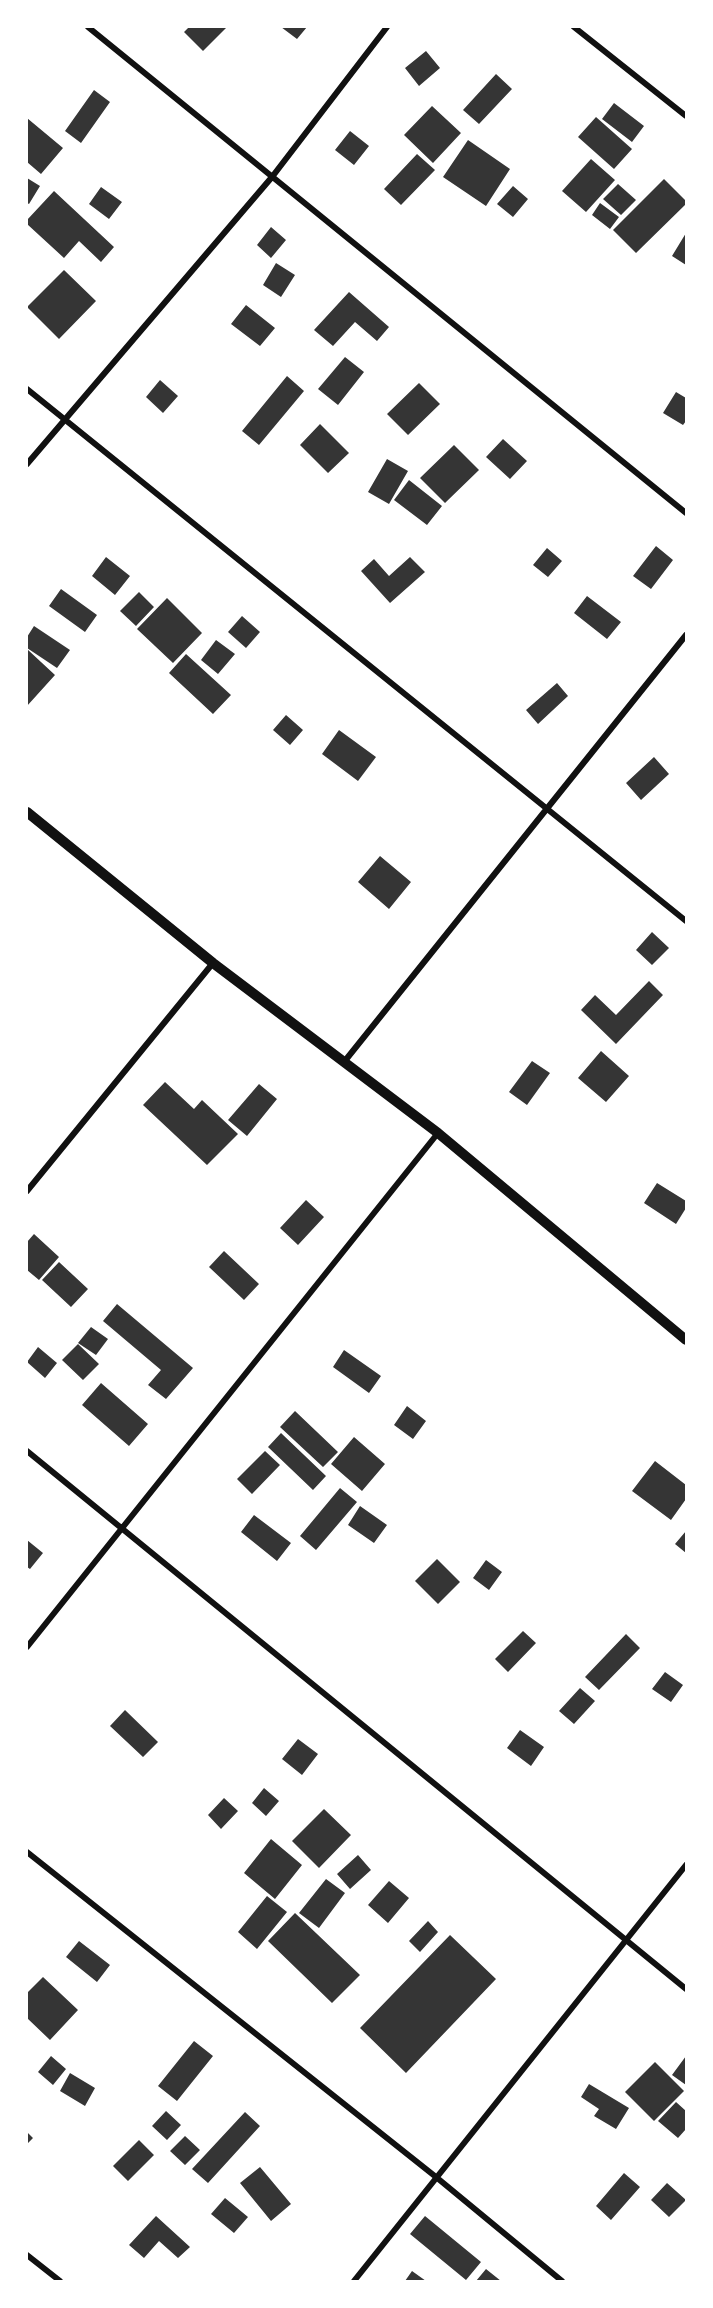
<!DOCTYPE html>
<style>
body{margin:0}
#map{position:relative;width:713px;height:2308px;overflow:hidden;background:#fff;font-family:"Work Sans",sans-serif}
canvas{display:block}
.frame{position:absolute;inset:0;border:28px solid #fff;pointer-events:none}
</style>
<div id="map">
<canvas width="713" height="2308"></canvas>
<div class="frame"></div>
</div>
<script>
const c = document.querySelector('canvas').getContext('2d');
c.lineJoin = 'round';
function fillPath(path, color) { c.fillStyle = color; c.fill(path, 'evenodd'); }
function strokePath(path, color, width, dash) { c.strokeStyle = color; c.lineWidth = width; c.lineCap = dash ? 'butt' : 'round'; c.setLineDash(dash || []); c.stroke(path); }
const building = new Path2D(`
 M189 27H227L203 51 184 32Z
 M281 27H307L297 39Z
 M426 51 440 68 419 86 405 68Z
 M496 74 512 89 479 124 463 110Z
 M94 90 110 102 81 143 65 131Z
 M614 103 644 126 632 142 602 119Z
 M432 106 461 133 433 163 404 135Z
 M596 117 632 149 614 169 578 137Z
 M27 118 63 148 41 174 27 162Z
 M350 131 369 146 354 165 335 150Z
 M468 140 510 169 486 206 443 177Z
 M417 154 435 170 401 205 384 189Z
 M591 159 615 180 586 212 562 191Z
 M27 178 40 186 29 204 27 203Z
 M664 179 686 201V204L636 253 613 230Z
 M618 184 636 200 621 215 603 199Z
 M513 186 528 199 513 217 497 204Z
 M101 187 122 202 109 219 89 204Z
 M54 191 114 247 101 262 79 241 64 258 27 224V220Z
 M600 203 619 217 610 229 592 215Z
 M271 227 286 240 271 258 257 245Z
 M686 233V265L672 256Z
 M276 263 295 275 281 297 263 285Z
 M64 270 96 301 59 339 27 307Z
 M349 292 389 327 377 341 355 322 333 346 314 330Z
 M246 305 275 328 260 346 231 324Z
 M345 357 364 372 338 405 318 389Z
 M287 376 304 391 259 445 242 431Z
 M160 380 178 396 163 413 146 397Z
 M419 383 440 404 408 435 387 414Z
 M676 392 686 398V421L683 425 663 413Z
 M320 424 349 453 328 473 300 445Z
 M503 439 527 461 510 479 486 457Z
 M454 445 479 470 445 503 420 478Z
 M387 459 408 471 389 504 368 492Z
 M409 480 442 506 427 525 394 500Z
 M656 546 673 560 651 589 633 576Z
 M547 548 562 561 548 577 533 565Z
 M106 557 130 576 115 595 92 576Z
 M410 557 425 572 390 603 361 571 374 559 389 576Z
 M61 589 97 615 85 632 49 606Z
 M139 592 154 607 136 626 120 611Z
 M587 596 621 622 607 639 574 613Z
 M167 598 202 633 173 663 137 629Z
 M242 616 260 632 246 648 228 632Z
 M34 626 70 650 57 668 27 648V637Z
 M216 640 235 654 218 674 201 660Z
 M27 649 55 675 27 706Z
 M186 654 231 695 213 714 169 673Z
 M557 683 568 696 538 724 526 710Z
 M286 715 303 730 290 745 273 730Z
 M339 730 376 757 358 781 322 754Z
 M654 757 669 774 641 800 626 783Z
 M380 856 411 882 389 909 358 882Z
 M652 932 669 948 652 965 636 950Z
 M649 981 663 995 616 1044 581 1010 595 995 616 1015Z
 M601 1051 629 1076 606 1102 578 1078Z
 M532 1061 550 1073 527 1105 509 1092Z
 M165 1082 194 1109 202 1100 238 1134 207 1165 143 1105Z
 M259 1084 277 1099 247 1136 228 1120Z
 M657 1183 686 1201V1208L676 1224 644 1203Z
 M306 1200 324 1217 298 1245 280 1228Z
 M34 1234 59 1257 39 1280 27 1270V1242Z
 M224 1251 259 1284 244 1300 209 1267Z
 M59 1262 88 1289 71 1307 42 1280Z
 M117 1304 193 1368 166 1399 148 1385 161 1370 103 1321Z
 M91 1327 108 1339 96 1355 78 1343Z
 M78 1344 99 1364 83 1380 62 1360Z
 M38 1347 57 1363 45 1378 27 1362Z
 M344 1350 381 1376 369 1393 333 1367Z
 M101 1383 148 1424 129 1446 82 1405Z
 M407 1406 426 1421 413 1439 394 1425Z
 M295 1411 338 1452 323 1467 280 1427Z
 M281 1433 326 1476 313 1490 268 1447Z
 M354 1437 385 1464 362 1491 331 1464Z
 M265 1451 280 1465 252 1494 237 1479Z
 M655 1461 686 1485V1499L671 1520 632 1491Z
 M340 1488 357 1502 316 1550 300 1536Z
 M360 1506 387 1525 374 1543 348 1525Z
 M254 1515 291 1543 277 1561 241 1532Z
 M686 1531V1553L675 1544Z
 M27 1540 43 1553 30 1569 27 1567Z
 M437 1559 460 1582 438 1604 415 1581Z
 M486 1560 502 1572 489 1590 473 1578Z
 M523 1631 536 1643 508 1672 495 1659Z
 M626 1634 640 1648 599 1690 585 1677Z
 M665 1672 683 1685 671 1702 652 1689Z
 M580 1688 595 1701 574 1724 559 1711Z
 M125 1710 158 1742 143 1757 110 1726Z
 M520 1730 544 1747 531 1766 507 1748Z
 M298 1739 318 1754 302 1775 282 1759Z
 M264 1788 279 1801 266 1816 252 1803Z
 M224 1798 238 1811 221 1829 208 1815Z
 M324 1809 351 1835 319 1868 292 1841Z
 M271 1839 302 1865 275 1899 244 1873Z
 M358 1855 371 1870 350 1889 337 1874Z
 M326 1879 345 1893 319 1928 299 1913Z
 M389 1881 409 1898 388 1923 368 1905Z
 M267 1896 287 1912 257 1949 238 1932Z
 M295 1913 360 1975 332 2003 268 1941Z
 M428 1921 438 1932 420 1952 409 1941Z
 M450 1935 496 1979 406 2073 360 2028Z
 M79 1941 110 1965 97 1982 66 1957Z
 M43 1977 78 2010 50 2040 27 2018V1993Z
 M194 2041 213 2056 177 2101 158 2086Z
 M51 2056 66 2069 53 2085 38 2072Z
 M686 2056V2085L672 2075Z
 M655 2062 684 2091 654 2121 625 2092Z
 M70 2073 95 2088 85 2106 60 2091Z
 M589 2084 629 2108 616 2129 594 2116 599 2109 581 2097Z
 M676 2102 686 2111V2129L678 2138 658 2121Z
 M166 2111 181 2125 167 2140 152 2126Z
 M245 2112 260 2126 208 2183 192 2169Z
 M27 2132 33 2138 27 2144Z
 M185 2136 200 2150 185 2165 170 2151Z
 M139 2140 154 2155 128 2181 113 2166Z
 M260 2167 291 2204 271 2221 240 2183Z
 M624 2173 640 2187 611 2220 596 2206Z
 M667 2183 686 2200 669 2217 651 2200Z
 M225 2198 248 2217 234 2233 211 2214Z
 M156 2216 190 2247 178 2258 159 2241 144 2258 129 2245Z
 M425 2216 481 2262 466 2280 410 2234Z
 M486 2269 501 2281H476Z
 M412 2271 426 2281H405Z`);
const minor = new Path2D(`
 M88 27 686 513
 M574 27 686 116
 M27 389 686 921
 M27 464 272 177 387 27
 M344 1062 686 635
 M27 1191 213 963
 M27 1451 686 1989
 M27 1647 438 1133
 M27 1852 436 2177 562 2281
 M27 2255 60 2281
 M354 2281 686 1865`);
const tertiary = new Path2D(`
 M27 812 213 963 438 1133 686 1340`);
fillPath(building, '#353535');
strokePath(minor, '#111', 6);
strokePath(tertiary, '#111', 10);
</script>
